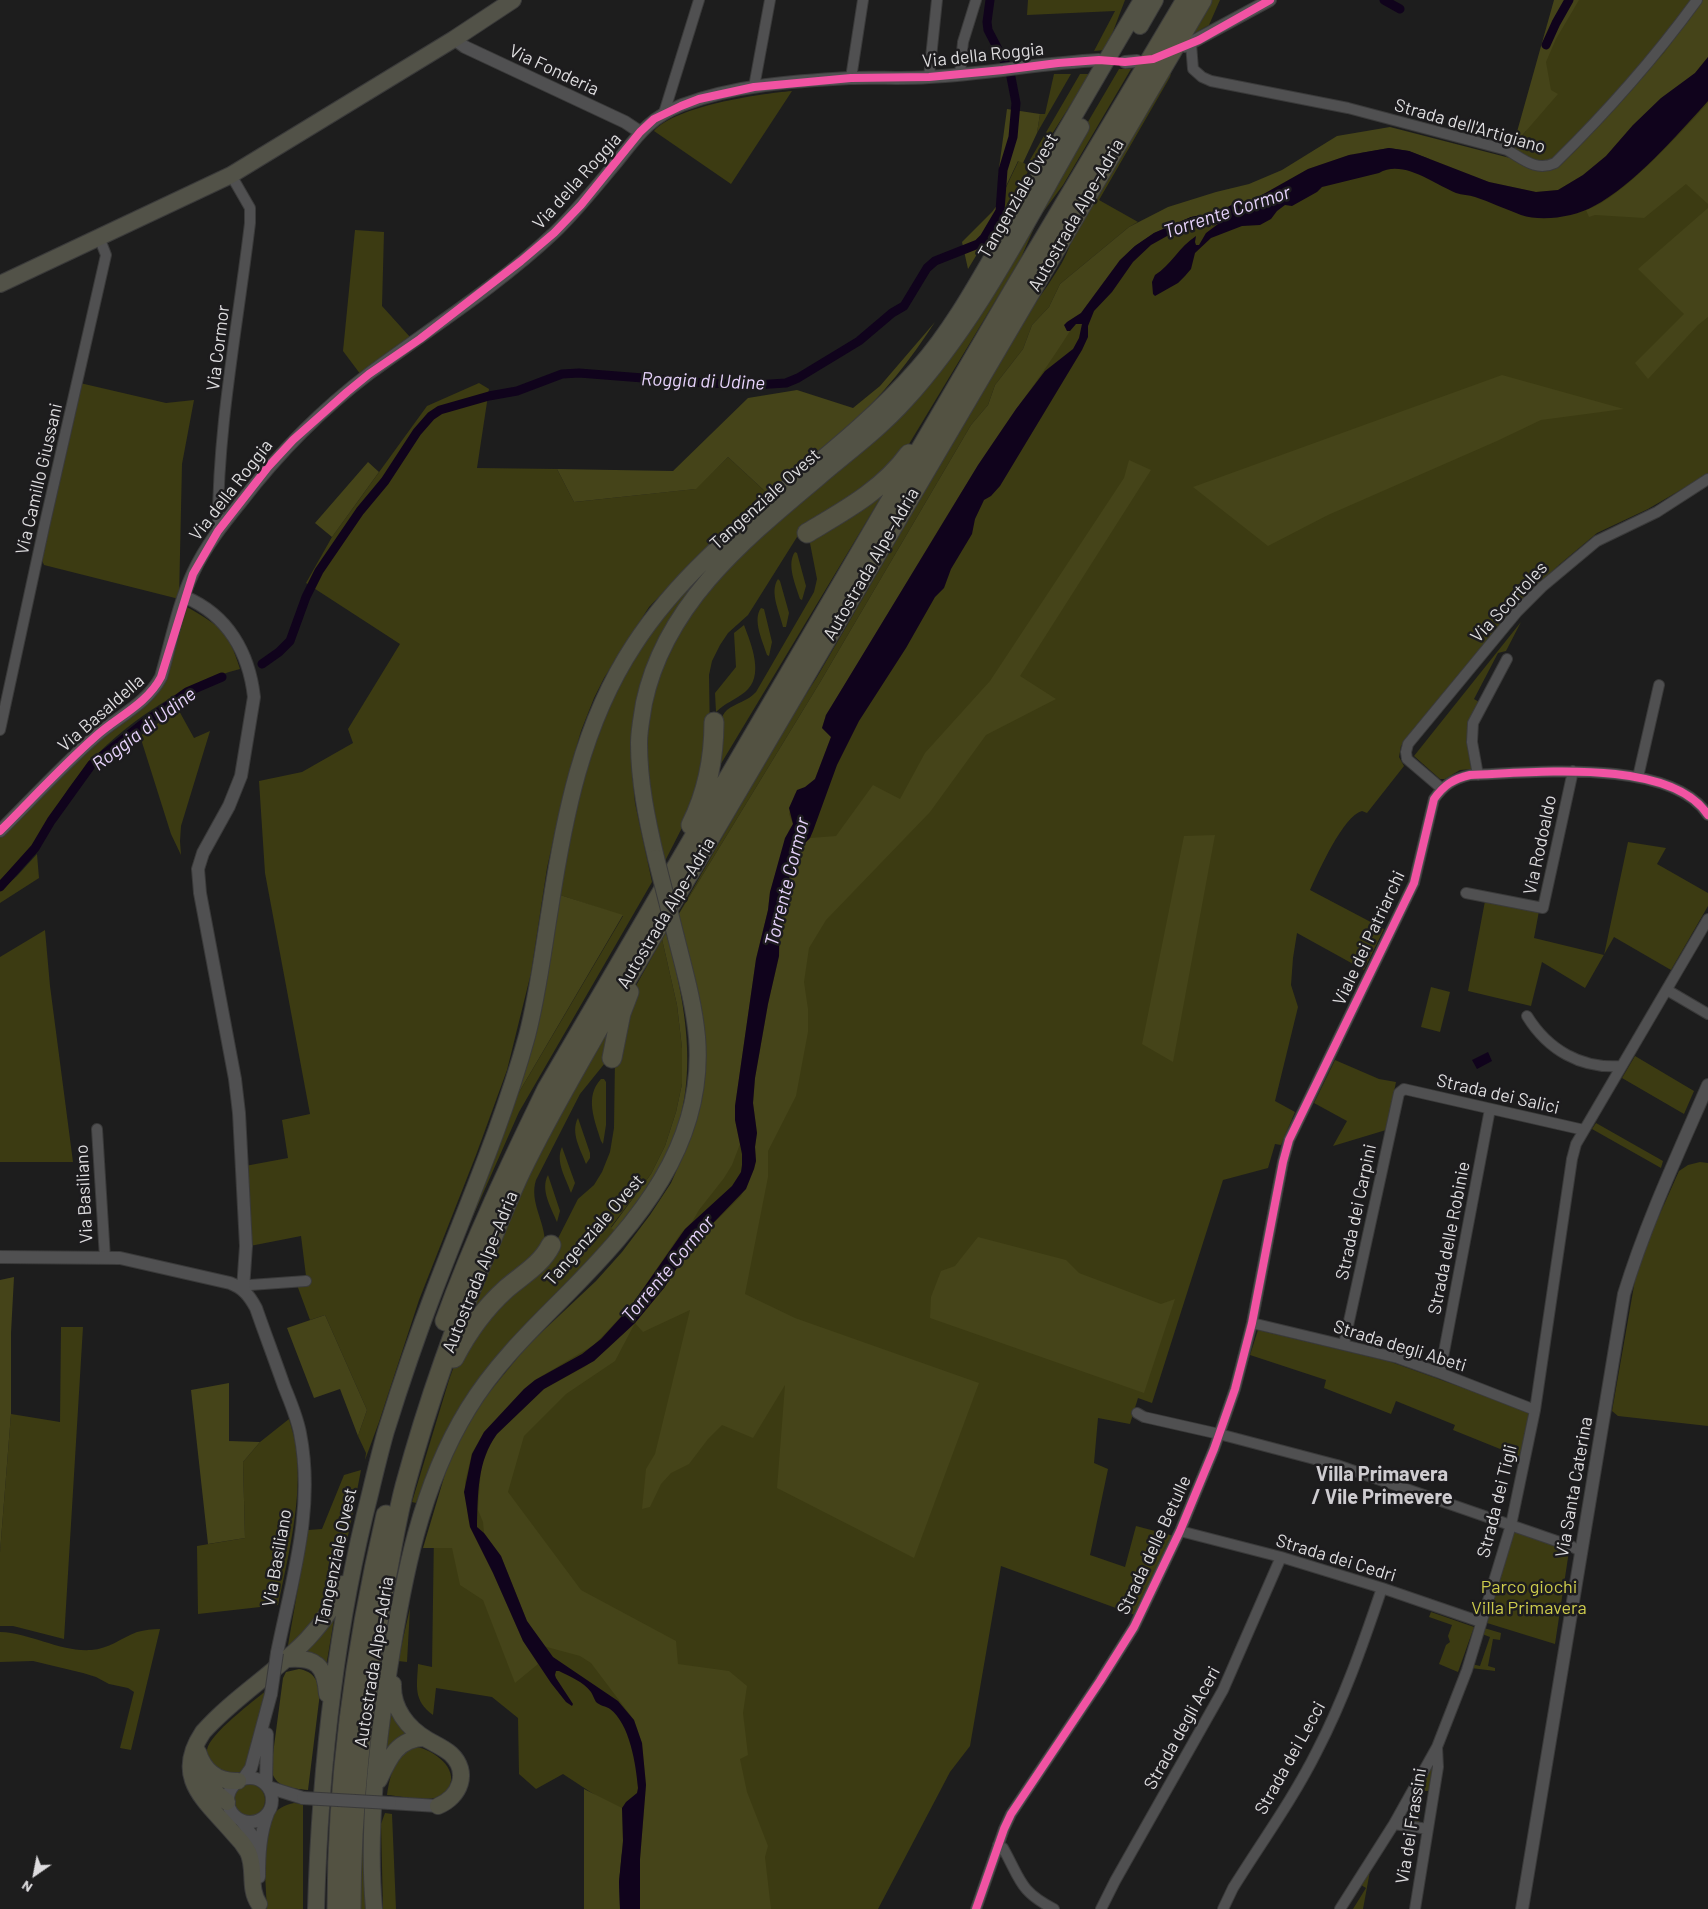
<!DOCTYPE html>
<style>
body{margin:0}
#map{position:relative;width:1708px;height:1909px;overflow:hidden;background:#1d1d1d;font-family:Barlow,sans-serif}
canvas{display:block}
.north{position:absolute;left:10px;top:1849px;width:50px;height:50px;-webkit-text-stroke:4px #1d1c1e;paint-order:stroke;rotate:213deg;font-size:14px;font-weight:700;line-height:20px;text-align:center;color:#dedddf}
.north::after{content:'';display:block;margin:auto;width:18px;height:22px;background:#dedddf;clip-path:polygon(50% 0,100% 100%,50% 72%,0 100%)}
</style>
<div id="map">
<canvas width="1708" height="1909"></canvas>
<div class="north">N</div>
</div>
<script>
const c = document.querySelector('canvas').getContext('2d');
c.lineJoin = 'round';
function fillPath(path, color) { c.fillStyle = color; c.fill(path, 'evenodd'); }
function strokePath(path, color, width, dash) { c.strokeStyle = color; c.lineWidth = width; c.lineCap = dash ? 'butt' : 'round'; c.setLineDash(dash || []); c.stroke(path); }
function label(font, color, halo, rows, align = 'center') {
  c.font = font + ' Barlow,sans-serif'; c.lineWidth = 5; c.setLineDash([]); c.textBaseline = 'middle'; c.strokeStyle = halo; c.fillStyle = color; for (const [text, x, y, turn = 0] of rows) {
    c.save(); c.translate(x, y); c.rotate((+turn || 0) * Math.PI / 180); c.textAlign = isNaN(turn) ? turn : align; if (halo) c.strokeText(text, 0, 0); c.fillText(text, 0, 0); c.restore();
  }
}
const green = new Path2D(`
 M1028 0H1125L1106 50 1094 51 1115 11 1027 15Z
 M1212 0H1220L1209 25 1191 35Z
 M1558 0H1708V474L1648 509 1597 533 1560 564 1519 602 1401 746 1399 757 1404 766 1367 813 1362 811C1343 816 1319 871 1310 890L1384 929 1364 970 1297 933 1293 958 1291 985 1298 1007 1275 1101 1295 1112 1281 1145 1275 1144 1268 1168 1223 1180 1152 1403 1138 1398 1130 1424 1098 1418 1094 1463 1108 1469 1090 1555 1125 1567 1136 1526 1174 1536 1135 1615 1001 1566 970 1746 950 1772 878 1909H646L595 1795 563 1774 536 1789 519 1774 518 1718 492 1697 436 1688 433 1715C413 1700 417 1687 418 1664L432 1667 434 1532 454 1463 631 1249 686 1167 695 950 1065 285 1267 182 1325 150 1517 166V151L1513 146 1526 131Z
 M1175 59 1170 77 1099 200 1138 222 1129 227 1060 284 1049 307 1032 325 1023 349 995 385 988 405 971 425 819 684 677 917 783 730 817 677 1026 317C1035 302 1046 289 1055 274 1065 260 1071 243 1077 227Z
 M1119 69H1131L1063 185 1038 219 1020 260 906 449 883 476 797 537 748 615 728 633 720 645 712 661 709 675 710 740 690 812 663 865 644 777 649 697 692 607 971 321Z
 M1054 74H1071L1037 133 1040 114H1045Z
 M1080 74H1090L1005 208 998 204 1019 160 1027 165Z
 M792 91 731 184 654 131C676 106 758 94 792 91Z
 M355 230 384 232 382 306 410 337 361 375 343 351Z
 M80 383 166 403 194 400 182 464 179 599 44 565 41 558Z
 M479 383 489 389 477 468 557 469 574 502 695 489 728 457 768 494 711 543 649 607 604 678 594 698 581 731 565 787 547 868 531 973 507 1070 476 1155 419 1300 379 1422 365 1460 366 1453 358 1436 367 1410 325 1315 310 1320 294 1277 306 1276 301 1236 250 1246 245 1166 288 1158 282 1120 310 1114 265 873 259 781 302 772 353 743 348 729 400 644 306 583 332 537 427 406Z
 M886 489 710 782C713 766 715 720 727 710 736 703 748 701 756 692L814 592 817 579 809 538Z
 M795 552 797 553 806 586 802 600 800 599C796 586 786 564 795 552Z
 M709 565 710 569 632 725 631 762 635 803 652 882 519 1112 454 1259 508 1111 623 916 557 894 576 796 613 691 652 631Z
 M778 579 780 581 789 613 786 627H783C780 613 769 592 778 579Z
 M187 607C221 627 228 630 240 669 182 684 121 725 82 771 63 793 50 820 33 844 24 857 12 869 0 880V837L47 788 87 749 153 696 182 609Z
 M761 608 764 609 772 642 769 656 767 655C763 642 752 620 761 608Z
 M1521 622 1506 651 1498 653 1474 699 1479 702 1470 718 1473 769 1460 770 1445 779H1440L1414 756Z
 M744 625C751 644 765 676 745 692 735 700 725 703 716 712L715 693 736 667 734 633Z
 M178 709 194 738 210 731 181 826 180 841 181 855 171 834 140 736Z
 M1628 842 1666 848 1657 864 1708 893V906L1671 970 1614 937 1585 988 1542 962 1531 1006 1468 991 1485 901 1539 911 1534 938 1604 955Z
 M37 854 39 878 0 903V891L17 876Z
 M45 930 50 986 73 1162H0V957Z
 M662 939 677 1005 682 1048V1084L676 1112 665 1146 651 1174 611 1227 616 1232 435 1458 416 1503 412 1502 449 1380 454 1366 469 1339 550 1254 578 1199 594 1185 602 1172 610 1152 614 1128 615 1058 633 991Z
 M1431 987 1450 992 1440 1032 1421 1027Z
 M611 1022 605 1063 580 1094 536 1180C529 1202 545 1221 545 1243L474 1317 469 1315 516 1202 554 1125Z
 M1635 1056 1694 1091 1684 1114 1622 1078Z
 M1335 1060 1379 1079 1396 1082 1386 1130 1333 1146 1347 1121 1314 1103Z
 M601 1079H604L606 1082V1125L603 1144 601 1141C595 1121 584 1097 601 1079Z
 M578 1118 590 1153V1158L586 1164C581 1150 570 1133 578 1118Z
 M1596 1123 1663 1161 1661 1168 1592 1129Z
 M562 1147 575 1183 571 1193C566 1178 555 1162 562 1147Z
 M1700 1162 1708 1163V1426L1618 1416 1612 1411 1638 1263 1679 1171 1688 1165Z
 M548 1175 560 1211 557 1222C551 1207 540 1190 548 1175Z
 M61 1327H83L64 1639 13 1626H0V1552L11 1414 60 1422Z
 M1258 1330 1391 1362 1528 1411 1529 1416 1520 1457 1453 1430 1455 1425 1396 1401 1391 1414 1324 1388 1326 1380 1250 1355Z
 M289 1419C292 1429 295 1439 296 1449 303 1496 288 1558 278 1605L198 1614 197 1546 245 1538 243 1462 260 1442Z
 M361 1470C351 1520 345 1573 316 1616 308 1628 297 1640 287 1651L308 1530 322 1529 344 1475Z
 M1514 1531 1569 1551 1555 1644 1487 1623Z
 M410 1608 407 1662 398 1661Z
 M1431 1612 1474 1627 1458 1672 1439 1664 1446 1645 1450 1642 1448 1636 1452 1625 1429 1617Z
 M334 1619 326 1667 300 1654Z
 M1484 1628 1501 1633 1500 1640 1493 1639 1488 1666 1495 1668V1671L1471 1668 1472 1664 1480 1666 1490 1637 1482 1634Z
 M160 1629 131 1750 120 1748 134 1692 128 1688 109 1684 96 1677 83 1673 33 1661 0 1662V1632C31 1633 60 1652 91 1650 109 1649 121 1638 137 1632 145 1630 152 1629 160 1629Z
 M268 1689C263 1708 256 1761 240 1772 234 1776 224 1772 217 1771 213 1765 205 1758 207 1750 209 1734 254 1701 268 1689Z
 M391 1711 410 1735 396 1740 384 1753Z
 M417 1747C433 1750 459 1768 449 1787 447 1791 443 1795 438 1797 423 1802 402 1796 387 1795 390 1775 395 1753 417 1747Z
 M1430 1768 1433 1769 1430 1791H1423L1419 1823 1400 1822 1403 1816 1408 1819 1422 1797 1416 1794Z
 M233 1800a16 16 0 1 1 32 0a16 16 0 1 1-32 0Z
 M294 1803 303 1804V1909H267C266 1885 261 1837 272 1817 277 1808 285 1805 294 1803Z
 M363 1810H367L368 1909H360Z
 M385 1813 392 1814 396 1909H383L381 1824Z
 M1370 1871 1363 1909H1353L1366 1888 1361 1885Z`);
const forest = new Path2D(`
 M1554 0H1579L1556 39 1546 62 1551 90 1558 94 1513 146Z
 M1702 0H1708V57L1695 73 1633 125 1606 156 1583 175 1558 190 1536 192 1489 182 1409 151 1389 148 1349 155 1308 169 1253 200 1233 204 1219 212 1191 217 1154 233 1135 246 1120 260 1081 313 1067 322V331H1070C1041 378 1007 419 978 466 926 548 878 632 826 715L822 728 831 737 815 779 811 784 795 794 789 814 793 824 789 830 770 892 768 910 756 959 735 1106V1120L740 1144 732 1165 724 1178 699 1210 692 1222 681 1233 631 1306 594 1345 535 1380 524 1389 484 1432 472 1453 465 1482 468 1518 470 1527 493 1573 523 1641 538 1664 515 1683 483 1600 460 1585 452 1548H423L451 1454 482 1401 528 1345 596 1281 622 1252 650 1215 671 1183 687 1147 697 1112 677 917 819 684 971 425 988 405 995 385 1023 349 1032 325 1049 307 1060 284 1129 227 1168 207 1216 192 1249 184 1282 170 1337 136 1390 127 1510 158 1525 166 1557 167 1664 53Z
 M1708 103V204L1686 184 1644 218 1595 215 1589 217 1586 210C1623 198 1681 132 1708 103Z
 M1007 109 1040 114 1037 133 1023 163 1018 161 998 203 1005 208 968 269 962 242 992 212 998 204 999 168Z
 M1708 208V317L1698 325 1648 379 1635 363 1684 314 1638 269Z
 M935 322C911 359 883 395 850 425 823 449 795 471 768 494L728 457 696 489 574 502 557 469 673 471 748 398 797 390 853 408 880 386Z
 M1502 375 1624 409 1541 420 1497 441 1328 515 1268 546 1193 487Z
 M1129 460 1151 470 1020 676 1056 699 986 735 930 812 826 920 809 948 804 982 808 1009V1032L796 1096 768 1151V1177L745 1294 795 1318 979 1383 914 1558 777 1488 785 1385 753 1438 722 1425 708 1439 689 1464 671 1473 661 1484 650 1507 642 1509 646 1469 655 1454 690 1310 643 1332 635 1323 615 1361 566 1394 524 1436 508 1492 581 1590 676 1641 678 1664 729 1671 747 1686 743 1713 748 1755 740 1759 747 1792 768 1846 765 1857 771 1909H640V1859L646 1785 642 1743 634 1720 591 1663 580 1656 543 1646 527 1621 501 1556 484 1533 483 1522 478 1510 481 1466 492 1441 497 1434 544 1389 586 1366 606 1350 635 1323 664 1288 692 1245 741 1196 754 1169 756 1161 755 1147 757 1133 753 1103 755 1078 768 1004 779 956 780 902 783 891 793 870 799 849 810 838 836 836 873 785 900 799 925 753 990 681 1124 478Z
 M368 462 379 472 332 537 315 523Z
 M1215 835 1173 1062 1142 1044 1184 836Z
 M557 894 623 915 508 1111Z
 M666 932C688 1011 703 1095 659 1169 646 1191 630 1211 616 1232L611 1228 651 1174 665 1146 676 1112 682 1084V1048L677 1005 662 939Z
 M978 1237 1066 1260 1079 1273 1161 1304 1175 1299 1144 1393 930 1318 931 1297 941 1271 955 1266Z
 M14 1277 11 1333V1414L0 1552V1280Z
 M325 1315 367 1410 358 1436 340 1389 314 1398 287 1328Z
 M229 1383V1441L260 1442 243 1462 245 1538 208 1544 191 1390Z
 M299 1669C314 1672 317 1679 320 1693L308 1790C291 1788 275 1788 271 1769L283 1678 286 1672Z
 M584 1789 622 1808 623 1841 619 1882 620 1909H584Z`);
const water = new Path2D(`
 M1708 57V101C1678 134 1633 186 1594 206 1575 217 1542 222 1521 215 1505 209 1490 202 1475 197 1469 195 1462 195 1456 193 1434 184 1403 159 1379 173L1322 187 1317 192 1292 206 1285 205 1277 211 1271 219 1260 225 1242 226 1211 238 1195 253 1191 269 1185 276 1178 283 1155 296 1153 294 1152 282 1155 275C1171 265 1179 247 1196 236L1195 242 1196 245H1199L1206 233 1218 224 1186 228 1167 236 1151 245 1133 262 1112 292 1094 311 1088 326V337L1082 350 1000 486 991 496 984 500 975 519 972 534 951 569 944 588 935 597 906 648 859 721 837 765 813 831 810 838 799 849 793 870 783 891 780 902 779 956 768 1004 755 1078 753 1103 757 1133 755 1147 756 1161 754 1169 746 1189 692 1245 664 1288 635 1323 594 1361 544 1389 497 1434C477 1461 478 1495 477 1527L484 1533 501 1556 527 1621 553 1657 618 1701 634 1720 642 1743 646 1785 640 1859V1909H620L619 1882 623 1841 622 1808 626 1802 637 1793 638 1788C636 1765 630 1724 610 1709 606 1706 600 1706 596 1702 594 1699 593 1695 591 1692 584 1682 569 1676 559 1671H556L555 1675 556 1678 573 1704 572 1706 566 1702 551 1683 523 1641 493 1573 470 1527 464 1492 472 1454 484 1432 524 1389 535 1380 582 1354 601 1339 631 1306 685 1229 732 1186 741 1172 742 1165V1154L735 1120V1106L756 959 768 910 770 892 785 838 793 824 789 808 797 790 805 787 815 779 831 737 822 728 826 715 978 465 1016 409 1045 371 1073 349 1079 338 1082 324H1076L1070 331H1067L1064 325 1067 322 1081 313 1120 260 1135 246 1154 233 1191 217 1219 212 1233 204 1253 200 1308 169 1349 155 1389 148 1409 151 1489 182 1536 192 1558 190 1583 175 1606 156 1633 125 1661 98 1695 73Z
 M1488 1052 1492 1061 1477 1069 1472 1060Z`);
const canal = new Path2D(`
 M1384 0 1400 9
 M1546 45 1556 23 1569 0
 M262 664 279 652 290 641 306 597 319 571 360 511 385 481 417 432 431 416 440 410 489 396 517 391 562 374 579 373 707 383 755 385 786 383 798 378 859 341 892 313 904 306 927 268 935 261 978 244 984 238 1000 211 1003 170 1013 137 1016 103 1010 72 988 30 987 22 990 0
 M0 887 35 848 51 821 92 764 140 726 187 692 222 677`);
const minor = new Path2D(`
 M1191 44 1193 69 1202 77 1211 81 1348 108 1507 150C1523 159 1536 172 1555 163 1607 112 1654 59 1697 0
 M960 74 963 42 976 0
 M929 77 937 0
 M851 78 863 0
 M754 87 770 0
 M664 113 699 0
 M218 531C217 429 238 325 250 223V208L231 175
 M0 730 44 527 106 255 99 237
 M1478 775 1472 742 1473 723 1507 659
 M1638 777 1659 685
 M1441 788 1407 759 1406 752 1408 744 1517 612 1542 587 1597 541 1657 512 1708 479
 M1466 893 1543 908 1573 771
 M1667 990 1708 1014
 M1527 1016C1548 1050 1581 1069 1621 1066
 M97 1129 105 1258
 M243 1289 250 1285 306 1281
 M1252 1323 1398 1358 1440 1373 1535 1410
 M1344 1344 1399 1093 1404 1089 1584 1130
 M1440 1373 1490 1109
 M1137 1413 1144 1417 1219 1434 1337 1465 1571 1546 1580 1551
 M1180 1531 1281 1557 1382 1588 1481 1622
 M1394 1824 1428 1829
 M998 1845 1003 1848C1021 1880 1019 1891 1054 1909
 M976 1909 1004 1829 1011 1814 1100 1681 1134 1627 1180 1531 1214 1449 1235 1389 1252 1323 1283 1162 1289 1140 1414 883 1434 799C1444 785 1453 779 1470 775 1531 773 1670 757 1708 815
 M1101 1909 1115 1881 1223 1690 1281 1557
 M1223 1909 1233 1888C1261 1843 1293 1799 1317 1751 1344 1699 1363 1644 1382 1588
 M1340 1909 1394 1824 1437 1747 1467 1670 1511 1525 1535 1410 1572 1159 1576 1144 1708 919
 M1415 1909 1438 1767 1437 1747`);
const tertiary = new Path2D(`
 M454 39 465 47 625 122 640 132
 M1185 46 1270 0
 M1125 62 1137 61
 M185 597C228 615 249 653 254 697L241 776 229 806 203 853 198 869 200 893 235 1079 239 1113 246 1246 243 1289
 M0 831C32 799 62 766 96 736 117 717 147 704 161 677 171 643 178 605 193 573 205 547 223 524 241 502 278 454 321 410 370 373 431 328 499 285 554 233 576 212 595 188 615 164 637 137 647 119 682 105 735 85 794 81 850 78 876 77 903 79 929 77 986 74 1042 63 1099 60
 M0 1257 120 1258 230 1283C243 1288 249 1295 256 1308 265 1334 275 1360 284 1386 290 1401 297 1417 300 1433 315 1509 292 1579 277 1653
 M228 1800a22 22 0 1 1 44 0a22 22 0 1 1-44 0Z
 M244 1778 251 1768 271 1694
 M266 1784 267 1734
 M268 1787 303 1798
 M390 1803 438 1806
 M241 1820 253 1837 259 1853
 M259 1877C259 1855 260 1833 268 1813
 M1522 1909 1624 1294C1646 1222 1678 1154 1708 1085`);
const primary = new Path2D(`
 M0 284 231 175 454 39 513 0`);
const trunk = new Path2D(`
 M1140 26 1155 0
 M656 858C647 820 639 782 639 743 639 730 642 716 644 703 665 604 744 540 818 478 847 453 879 430 905 401 978 321 1027 220 1081 127
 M288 1659C316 1657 325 1665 327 1694
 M393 1684C392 1708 407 1728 428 1740 435 1744 444 1748 451 1754 470 1772 460 1797 438 1806
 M198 1752C204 1771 217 1782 238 1781
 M195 1770 200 1780 227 1802
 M379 1780C389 1758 398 1738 425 1738
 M259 1904C248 1888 256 1869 248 1852 244 1845 239 1839 234 1834 205 1800 172 1778 203 1732 248 1681 318 1651 343 1584
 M316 1909C320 1769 335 1630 370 1494 375 1473 380 1452 386 1431 401 1383 417 1336 435 1289 467 1205 503 1123 527 1036 538 994 543 951 550 909 564 817 582 724 634 645 707 532 831 468 918 368 956 325 983 272 1012 223 1055 149 1098 74 1142 0
 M374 1909C367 1829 377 1747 389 1669 403 1580 420 1487 468 1409 494 1366 531 1330 566 1295 637 1223 706 1145 697 1037 694 1003 684 969 676 937`);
const motorway = new Path2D(`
 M807 533C844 511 883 490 909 454
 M691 825C707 793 714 757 714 722
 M612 1058 621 1013 629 992
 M445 1321C474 1241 510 1165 547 1089L1013 291 1186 0
 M454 1358C467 1333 485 1308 506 1289 522 1275 541 1265 551 1245
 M337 1909C337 1776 356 1644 386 1515
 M351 1909C351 1802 364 1694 384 1589 391 1555 396 1520 405 1486 428 1401 458 1317 493 1236 502 1214 511 1192 521 1171 547 1117 578 1065 607 1013L1202 0`);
const tertiaryBridge = new Path2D(`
 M271 1694 277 1653
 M303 1798 390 1803`);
const trunkBridge = new Path2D(`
 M656 858 676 937`);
const cycleway = new Path2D(`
 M0 831C32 799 62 766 96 736 117 717 147 704 161 677L193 574 218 531 268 467 293 440 347 392 369 374 420 339 521 261 554 233 581 205 640 132 654 119 681 106 699 99 754 87 851 78 929 77 1003 70 1058 63 1099 60 1125 62 1153 59 1199 40 1270 0
 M976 1909 1004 1829 1011 1814 1100 1681 1134 1627 1180 1531 1214 1449 1235 1389 1252 1323 1283 1162 1289 1140 1414 883 1434 799C1444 785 1453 779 1470 775 1531 773 1670 757 1708 815`);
const streetNames = [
 ["Via della Roggia",983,55,-6],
 ["Via Fonderia",554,70,25],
 ["Strada dell'Artigiano",1470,126,16],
 ["Via della Roggia",577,181,-48],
 ["Tangenziale Ovest",1018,196,-60],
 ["Autostrada Alpe-Adria",1076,215,-60],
 ["Via Cormor",218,348,-83],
 ["Via Camillo Giussani",39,479,-77],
 ["Via della Roggia",231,490,-52],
 ["Tangenziale Ovest",765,499,-42],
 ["Autostrada Alpe-Adria",871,564,-60],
 ["Via Scortoles",1509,602,-47],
 ["Via Basaldella",101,713,-41],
 ["Via Rodoaldo",1540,845,-78],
 ["Autostrada Alpe-Adria",666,913,-59],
 ["Viale dei Patriarchi",1369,938,-65],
 ["Strada dei Salici",1498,1094,13],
 ["Via Basiliano",84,1194,-93],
 ["Strada dei Carpini",1356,1212,-78],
 ["Tangenziale Ovest",594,1230,-49],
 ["Strada delle Robinie",1449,1238,-79],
 ["Autostrada Alpe-Adria",480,1272,-68],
 ["Strada degli Abeti",1400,1346,17],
 ["Via Santa Caterina",1574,1487,-80],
 ["Strada dei Tigli",1497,1501,-76],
 ["Strada delle Betulle",1154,1545,-65],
 ["Tangenziale Ovest",336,1557,-78],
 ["Via Basiliano",277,1558,-80],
 ["Strada dei Cedri",1336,1558,17],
 ["Autostrada Alpe-Adria",374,1662,-81],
 ["Strada degli Aceri",1182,1728,-61],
 ["Strada dei Lecci",1290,1758,-61],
 ["Via dei Frassini",1411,1826,-81]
];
const parkNames = [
 ["Parco giochi",1529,1587],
 ["Villa Primavera",1529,1608]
];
const waterNames = [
 ["Torrente Cormor",1227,212,-18],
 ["Roggia di Udine",703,381,2],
 ["Roggia di Udine",144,729,-37],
 ["Torrente Cormor",787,882,-76],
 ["Torrente Cormor",668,1269,-50]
];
const quarterNames = [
 ["Villa Primavera",1382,1474],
 ["/ Vile Primevere",1382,1497]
];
fillPath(green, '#3c3b12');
fillPath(forest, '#454419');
fillPath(water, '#10031c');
strokePath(canal, '#10031c', 9);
strokePath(minor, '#3a3a3a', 12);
strokePath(tertiary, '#3a3a3a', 14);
strokePath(primary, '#3a3a3a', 18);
strokePath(trunk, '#3a3a3a', 18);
strokePath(motorway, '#3a3a3a', 21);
strokePath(minor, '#505051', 10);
strokePath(tertiary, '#505051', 12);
strokePath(primary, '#525248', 16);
strokePath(trunk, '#525245', 16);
strokePath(motorway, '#535242', 19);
strokePath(tertiaryBridge, '#3a3a3a', 14, []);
strokePath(trunkBridge, '#3a3a3a', 18, []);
strokePath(tertiaryBridge, '#505051', 12);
strokePath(trunkBridge, '#525245', 16);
strokePath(cycleway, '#f153a3', 8);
label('18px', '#dedddf', '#1d1c1e', streetNames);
label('18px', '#cdcb4c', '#1d1c1e', parkNames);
label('italic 19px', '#e7d3fc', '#1d1c1e', waterNames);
label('bold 20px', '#ceccd0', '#1d1c1e', quarterNames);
</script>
